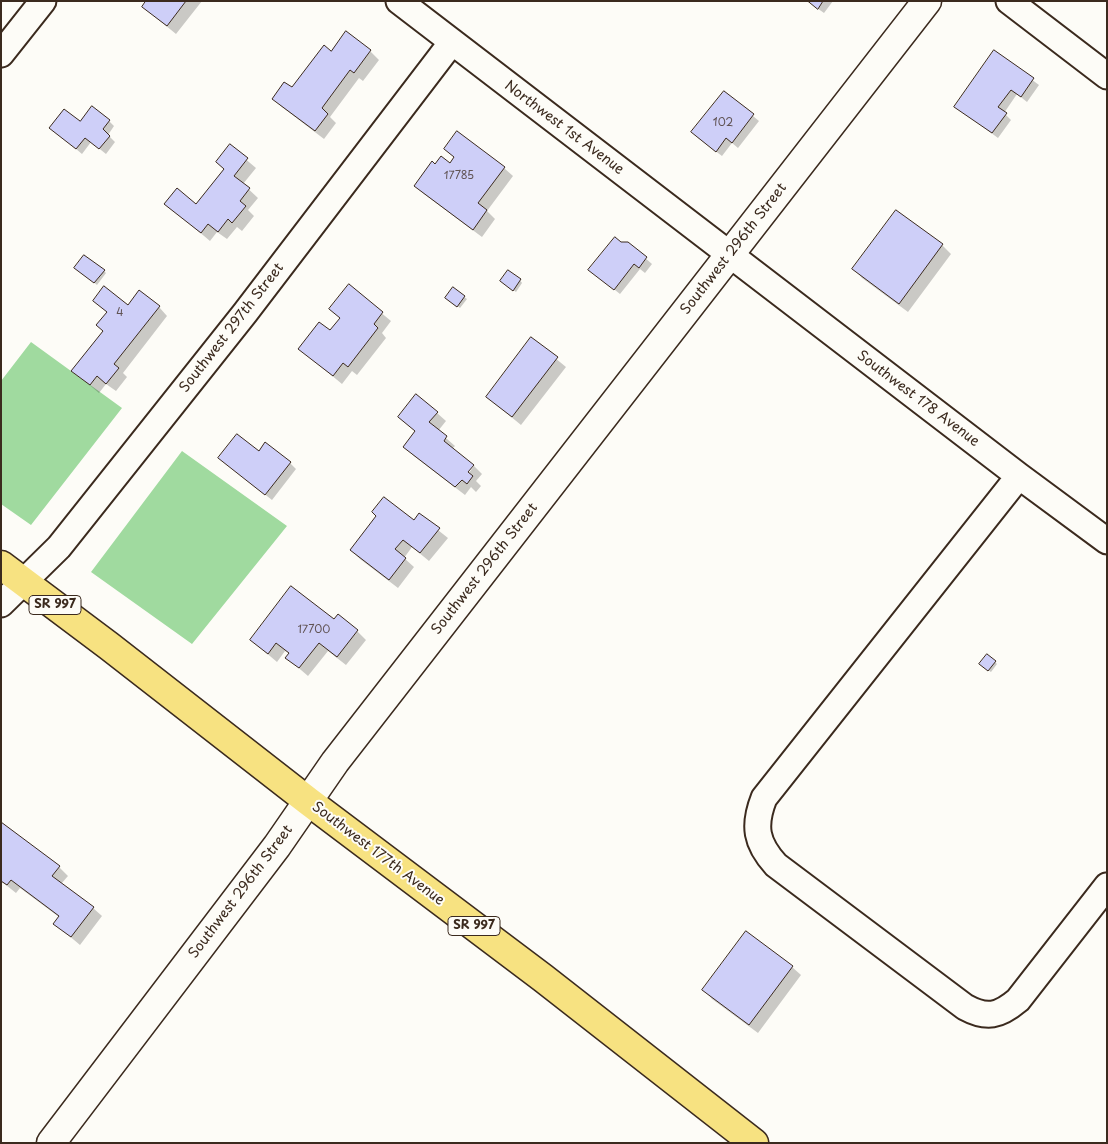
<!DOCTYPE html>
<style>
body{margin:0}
#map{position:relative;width:1108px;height:1144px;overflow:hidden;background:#fdfcf7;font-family:"Playpen Sans",sans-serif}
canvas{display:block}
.frame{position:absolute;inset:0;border:2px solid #3b2a1e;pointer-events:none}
</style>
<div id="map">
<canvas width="1108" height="1144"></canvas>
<div class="frame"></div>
</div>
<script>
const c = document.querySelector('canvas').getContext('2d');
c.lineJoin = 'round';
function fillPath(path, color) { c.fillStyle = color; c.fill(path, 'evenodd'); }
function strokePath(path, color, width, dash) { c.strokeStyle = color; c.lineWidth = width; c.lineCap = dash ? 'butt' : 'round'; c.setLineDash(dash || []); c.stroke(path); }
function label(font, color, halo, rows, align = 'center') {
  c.font = font + ' "Playpen Sans",sans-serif'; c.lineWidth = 4; c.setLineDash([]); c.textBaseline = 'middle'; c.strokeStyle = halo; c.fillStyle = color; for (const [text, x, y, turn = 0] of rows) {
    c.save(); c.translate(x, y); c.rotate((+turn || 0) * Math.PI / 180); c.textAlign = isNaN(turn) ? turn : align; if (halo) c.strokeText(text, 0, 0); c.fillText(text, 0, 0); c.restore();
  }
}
const green = new Path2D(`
 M31 342 122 408 31 525 1 504V381Z
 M182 451 287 526 192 644 91 572Z`);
const shadow = new Path2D(`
 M148 1H202L176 34 143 7Z
 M807 1H833L824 13Z
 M370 51 379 60 363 81 359 78 330 117 336 123 324 139 282 107 273 98 292 89 331 53Z
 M995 52 1039 85 1027 102 1017 94 1004 113 1011 120 998 138 956 107Z
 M724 92 759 121 738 148 732 143 722 156 698 138Z
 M109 121 114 126 108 135 115 142 106 154 91 142 82 154 57 133 80 123Z
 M230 146 256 168 243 184 258 198 248 210 254 216 242 231 237 227 227 239 217 232 210 241 166 204 196 205 225 169Z
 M446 149 504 168 513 176 487 211 495 219 482 237 424 194 415 186 436 166 450 165 455 158Z
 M896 211 942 245 951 254 908 312 862 278 854 269Z
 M628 243 652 264 645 273 640 269 620 294 596 275 621 244Z
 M78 270 104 271 106 273 97 285Z
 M520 280 522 283 516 292 504 283Z
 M349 286 391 321 382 333 386 338 357 375 352 371 342 384 300 349 330 332 341 319 331 309Z
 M453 289 467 299 460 308 449 300Z
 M95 301 129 307H159L167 316 123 373 127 377 116 391 106 384 99 393 73 371 104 331 108 313Z
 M532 339 566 367 521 425 487 397Z
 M437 413 446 421 438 431 455 446 452 449 463 477 465 478 474 466 482 474 476 481 481 486 476 492 471 487 465 495 414 456 405 447 416 432 399 417Z
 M259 453 290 463 296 469 272 500 225 463Z
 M419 515 448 538 429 561 412 547 404 558 414 567 398 588 360 559 351 550 414 522Z
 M334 621 357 631 366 640 346 665 328 651 308 676 287 658 290 654 285 651 277 662 251 640Z
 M995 662 997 664 991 672 983 667Z
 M1 823 59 867 68 876 61 884 93 908 102 916 80 945 55 924 59 917 20 888 16 893 1 881Z
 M746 933 792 967 801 975 758 1033 712 999 704 990Z`);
const building = new Path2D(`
 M146 1H186L167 26 142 7Z
 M808 1H823L818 9Z
 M346 31 371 50 354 73 350 70 322 108 328 114 315 131 272 99 284 82 292 87 324 45 331 51Z
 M994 50 1034 78 1021 97 1011 90 998 107 1007 113 992 133 954 107Z
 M724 91 754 114 732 143 726 138 716 152 691 132Z
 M92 106 110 120 103 129 110 136 99 149 85 138 76 149 49 128 64 109 80 121Z
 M457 131 505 167 478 203 487 210 473 230 414 186 432 161 435 164 441 156 450 163 454 157 444 149Z
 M230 144 248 158 234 176 250 188 240 201 246 206 232 223 228 219 218 232 208 224 201 233 164 204 177 188 196 204 224 169 216 162Z
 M896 210 943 244 899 304 852 269Z
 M615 237 621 242H628L647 257 639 268 634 264 614 290 588 270Z
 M84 255 105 270 94 283 74 268Z
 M508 270 521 279 513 291 500 281Z
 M349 284 383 312 374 324 378 328 348 367 343 363 333 376 298 349 319 322 330 330 340 318 329 309Z
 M104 286 128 305 139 290 160 306 114 364 119 368 106 384 97 376 90 385 71 371 103 331 96 325 107 312 93 301Z
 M453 287 465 296 457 307 445 298Z
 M531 337 558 357 512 417 486 397Z
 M416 394 438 412 429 422 447 436 444 441 474 465 468 472 473 476 467 484 462 480 455 487 403 447 415 431 398 417Z
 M237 434 259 451 265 442 291 462 265 495 218 458Z
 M384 497 414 520 419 513 440 528 420 553 403 540 395 549 406 558 389 580 350 550 376 516 372 512Z
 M291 586 334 619 338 614 358 630 337 657 319 643 299 668 285 658 289 653 276 643 268 654 250 640Z
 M987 654 996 661 988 671 979 664Z
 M1 822 60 866 52 876 94 907 71 937 53 924 59 916 11 880 7 885 1 881Z
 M746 931 793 966 749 1025 702 990Z`);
const minor = new Path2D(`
 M399 1 1019 476 1107 541
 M1009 1 1107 76
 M1 54 43 1
 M1019 476 764 798C753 826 756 843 776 865L965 1007C987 1019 999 1016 1018 1000L1107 886
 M1 604 59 547 245 313 452 42`);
const tertiary = new Path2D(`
 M51 1143 277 846 335 762 927 1`);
const trunk = new Path2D(`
 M1 565 109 646 308 801 543 978 754 1143`);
const numberNames = [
 ["102",723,123],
 ["17785",459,176],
 ["4",120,313],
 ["17700",314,630]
];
const shields = [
 [55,605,52],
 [474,926,52]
];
const shieldNames = [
 ["SR 997",55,605],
 ["SR 997",474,926]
];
const streetNames = [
 ["Northwest 1st Avenue",564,128,37],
 ["Southwest 296th Street",734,249,-52],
 ["Southwest 297th Street",232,328,-52],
 ["Southwest 178 Avenue",918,399,37],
 ["Southwest 296th Street",485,569,-52],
 ["Southwest 177th Avenue",378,854,37],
 ["Southwest 296th Street",241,892,-53]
];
fillPath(green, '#a0da9f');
fillPath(shadow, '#0003');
fillPath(building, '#cecff8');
strokePath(building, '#3b2a1e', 1);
strokePath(minor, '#3b2a1e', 29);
strokePath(tertiary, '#3b2a1e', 31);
strokePath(trunk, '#3b2a1e', 31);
strokePath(minor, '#fdfcf7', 25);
strokePath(tertiary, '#fdfcf7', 28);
strokePath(trunk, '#f7e281', 28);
label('11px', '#605354', null, numberNames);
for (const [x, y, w] of shields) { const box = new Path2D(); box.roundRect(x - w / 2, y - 9.5, w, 19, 4); c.fillStyle = '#fdfcf7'; c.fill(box); strokePath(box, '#3b2a1e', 1); }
label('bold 12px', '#3b2a1e', null, shieldNames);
label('14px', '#3b2a1e', '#fdfcf7', streetNames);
</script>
